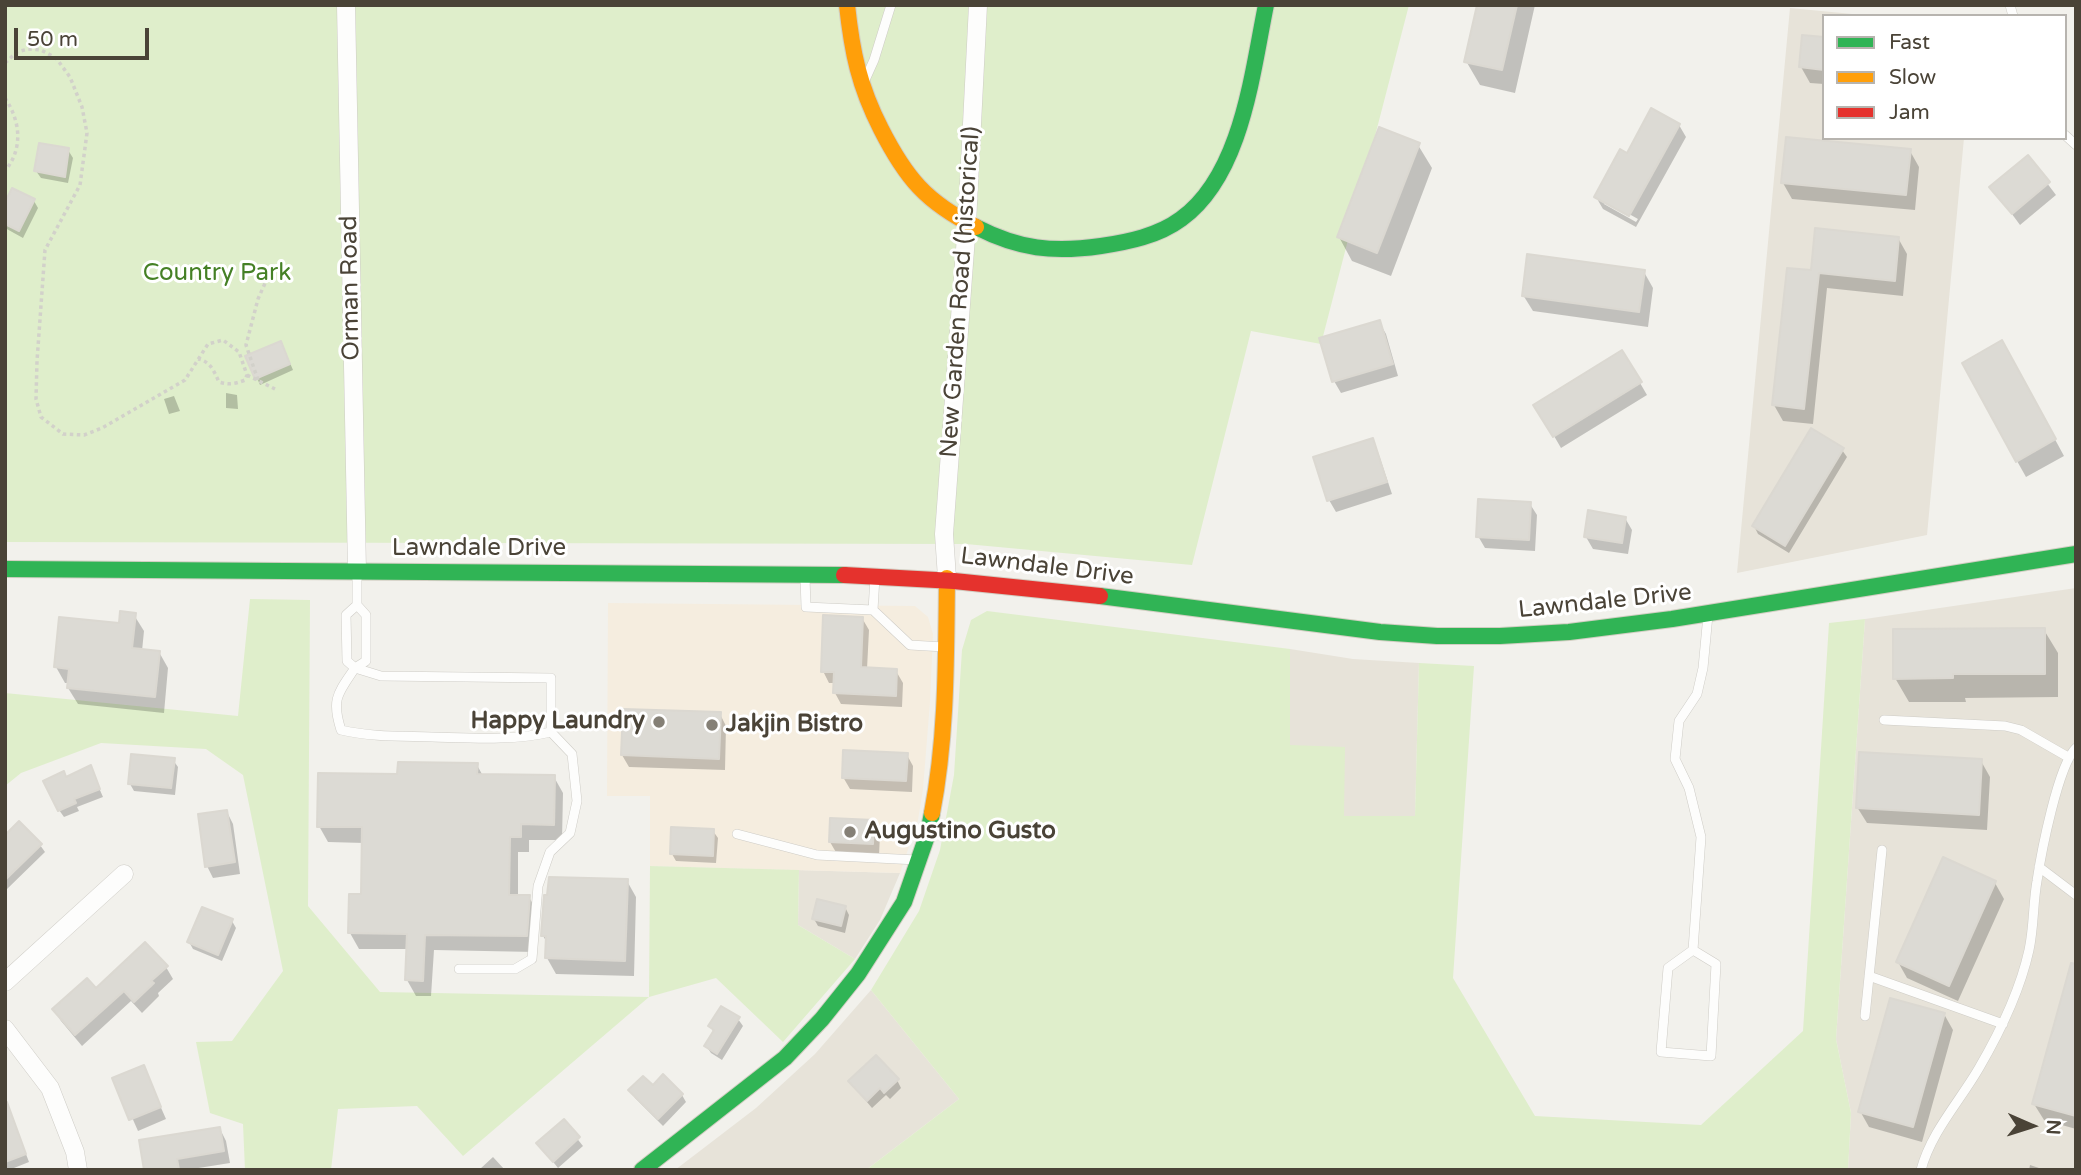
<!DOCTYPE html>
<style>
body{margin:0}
#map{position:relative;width:2081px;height:1175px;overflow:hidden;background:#f2f1ec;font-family:"Varela Round",sans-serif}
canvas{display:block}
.frame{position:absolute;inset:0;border:7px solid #4a4337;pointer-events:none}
.legend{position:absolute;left:1822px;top:14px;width:245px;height:126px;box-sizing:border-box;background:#fff;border:2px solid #b7b4af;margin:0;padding:9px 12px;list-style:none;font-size:21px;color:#4a4337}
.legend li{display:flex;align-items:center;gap:14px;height:35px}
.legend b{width:35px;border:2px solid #b7b4af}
.north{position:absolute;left:1997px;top:1091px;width:70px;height:70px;-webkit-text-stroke:5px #fff;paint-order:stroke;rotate:93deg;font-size:19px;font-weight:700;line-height:28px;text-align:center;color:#4a4337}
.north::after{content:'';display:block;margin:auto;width:24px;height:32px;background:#4a4337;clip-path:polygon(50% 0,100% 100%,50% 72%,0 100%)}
.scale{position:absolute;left:14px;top:28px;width:135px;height:32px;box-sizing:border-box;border:4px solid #4a4337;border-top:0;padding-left:9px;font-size:21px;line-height:24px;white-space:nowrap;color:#4a4337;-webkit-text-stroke:5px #fff;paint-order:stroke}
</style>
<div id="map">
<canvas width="2081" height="1175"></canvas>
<div class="frame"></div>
<ul class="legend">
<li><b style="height:9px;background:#30b455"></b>Fast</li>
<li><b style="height:9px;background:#ff9f0a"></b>Slow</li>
<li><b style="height:9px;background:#e5322d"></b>Jam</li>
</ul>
<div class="north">N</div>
<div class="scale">50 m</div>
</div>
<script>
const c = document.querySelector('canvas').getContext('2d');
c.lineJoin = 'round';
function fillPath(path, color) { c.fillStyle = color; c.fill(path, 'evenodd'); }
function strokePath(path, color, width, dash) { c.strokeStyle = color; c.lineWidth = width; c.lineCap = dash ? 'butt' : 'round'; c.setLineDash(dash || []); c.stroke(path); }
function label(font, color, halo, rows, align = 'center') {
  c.font = font + ' "Varela Round",sans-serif'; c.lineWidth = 6; c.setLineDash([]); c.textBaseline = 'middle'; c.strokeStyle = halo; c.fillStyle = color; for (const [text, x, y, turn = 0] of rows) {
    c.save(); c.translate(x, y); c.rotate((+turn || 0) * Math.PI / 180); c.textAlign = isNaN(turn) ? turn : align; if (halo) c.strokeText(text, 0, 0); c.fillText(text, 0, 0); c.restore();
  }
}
const residential = new Path2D(`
 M1790 8 1873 16H1824V138H1964L1927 535 1737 573Z
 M2076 588V1170H1848L1851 1113 1836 1039 1865 619Z
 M1290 649 1353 659 1419 663 1415 817 1343 816 1290 745Z
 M799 870 900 873 880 920 855 959 798 925Z
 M871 990 959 1099 866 1170H675L756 1108 815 1054Z`);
const commercial = new Path2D(`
 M608 603 915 606 928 617 933 634 930 702 923 789 918 820 900 873 650 866V796H607Z`);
const green = new Path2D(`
 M5 5H1409L1321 344 1251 331 1192 565 966 544 5 542Z
 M250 599 310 600 308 906 380 992 649 997 650 866 799 870 798 925 855 959 783 1042 716 978 649 997 463 1156 417 1106 338 1109 331 1170H245L243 1124 210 1113 196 1042 232 1041 283 971 243 775 206 749 101 743 21 773 5 786V693L238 716Z
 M987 611 1290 649V745L1345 747 1344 816H1415L1419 663 1474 666 1453 978 1535 1116 1701 1125 1803 1031 1829 623 1865 619 1836 1039 1851 1113 1848 1170H866L959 1099 871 990 919 911 940 850 954 775 962 650 971 620Z`);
const shadow = new Path2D(`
 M1479 5H1535L1515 93 1480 85 1466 61Z
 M1824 39V84L1810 83 1801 67Z
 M1679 125 1686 137 1636 227 1603 209 1596 197ZM1604 200 1638 219 1636 222 1604 204Z
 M1418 145 1432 168 1391 276 1352 261 1339 237Z
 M68 150 73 158 68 183 41 178 36 171Z
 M1910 151 1919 167 1915 210 1792 199 1783 183Z
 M2028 158 2056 195 2020 225 1992 187Z
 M34 201 38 208 23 238 5 228V206Z
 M1898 238 1907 254 1903 296 1827 288 1813 424 1783 421 1774 405 1813 272Z
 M1644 272 1653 288 1648 327 1533 311 1523 295Z
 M1379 322 1386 334 1398 376 1341 393 1334 381 1322 339Z
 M284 349 293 370 260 385 248 357Z
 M1622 352 1647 395 1561 448 1536 405Z
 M2011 358 2064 456 2026 477 2017 461Z
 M226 393 237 395 238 409 226 408Z
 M174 396 180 411 169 414 164 399Z
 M1372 440 1378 452 1392 494 1336 512 1329 500 1315 458Z
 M1842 450 1847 457 1789 553 1758 534 1754 526Z
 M1530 504 1537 515 1535 551 1485 548 1478 536Z
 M1625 518 1632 530 1628 554 1593 549 1586 537Z
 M134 615 144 631 142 651 159 652 168 668 164 713 78 704 68 688 69 683H65L56 667Z
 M862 618 869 630 867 669 896 671 903 683 902 707 841 704 835 693V683H829L823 671Z
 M2044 630 2058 653V697L1965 698 1966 702H1909L1895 678Z
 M720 714 726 726 725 770 629 767 622 755Z
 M907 755 913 766 912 792 850 789 843 777Z
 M173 760 178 767 175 795 134 791 130 784Z
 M1981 761 1990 777 1987 830 1867 823 1857 807Z
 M477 765 483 776 554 777 563 793 562 840H529V852H518V897H529L538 913 535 952 434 950 431 996H416L407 980 408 949H359L350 933 363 896 364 843 328 842 319 826 399 776Z
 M90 767 103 797 77 807 79 811 64 817 59 810 66 778Z
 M227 812 233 824 240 874 213 878 207 866Z
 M873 822 880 834 879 856 837 854 830 842Z
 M713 831 718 838 716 863 676 861 672 854Z
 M5 837 40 845 45 852 5 891Z
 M627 881 636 897 634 976 556 974 547 958 548 944 543 936Z
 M1995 883 2004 899 1958 1001 1907 978 1898 962Z
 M845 907 849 915 845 933 818 926 814 919Z
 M232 921 236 928 222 961 193 949 189 942Z
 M166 967 173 979 158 993 159 996 142 1013 131 1001 82 1046 61 1021 54 1010 96 991Z
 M2076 973V1129L2044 1120 2034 1104Z
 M1944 1014 1953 1030 1922 1142 1869 1127 1860 1111Z
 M738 1019 743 1026 722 1060 711 1053 706 1046 714 1033 710 1026Z
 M143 1067 166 1119 138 1131 115 1079Z
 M897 1080 901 1088 890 1099 886 1095 872 1108 850 1082Z
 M653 1088 682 1095 686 1102 663 1126 635 1098 631 1091Z
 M5 1111 12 1117 29 1162 9 1170 5 1167Z
 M563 1121 583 1146 558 1168 538 1143Z
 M220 1129 226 1141 230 1163 186 1170H146Z
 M493 1157 505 1170H480V1169Z
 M2030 1165 2045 1170H2029Z`);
const building = new Path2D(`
 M1477 5H1517L1502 70 1464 62Z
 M1802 35 1824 37V70L1799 67Z
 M1651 108 1680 124 1629 216 1594 197 1620 149 1627 153Z
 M1379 127 1420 143 1377 253 1337 237Z
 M1786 137 1911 149 1906 195 1781 183Z
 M39 143 69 148 65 177 34 171Z
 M2028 155 2050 182 2012 214 1989 187Z
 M12 188 35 199 19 231 5 224V202Z
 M1815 228 1899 237 1895 281 1819 273 1804 409 1772 405 1787 268 1811 270Z
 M1527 254 1645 270 1639 312 1522 296Z
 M1380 320 1393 364 1332 382 1319 338Z
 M2002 340 2056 439 2016 462 1962 363Z
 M281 341 290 364 255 379 245 356Z
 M1622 350 1642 382 1553 437 1533 405Z
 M1811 428 1844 448 1785 546 1752 526Z
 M1373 438 1387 482 1327 501 1313 457Z
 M1478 499 1531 502 1529 540 1476 537Z
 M1588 510 1626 517 1622 543 1584 537Z
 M120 611 136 613 132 648 160 651 155 697 67 688 69 669 54 667 59 617 119 623Z
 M823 615 863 617 861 667 897 669 896 696 833 693 834 672H821Z
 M2045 628V674H1953V678L1893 679V629Z
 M623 709 721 712 719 759 621 755Z
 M843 750 908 753 906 781 842 778Z
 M1859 752 1982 759 1979 815 1856 808Z
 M131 754 175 758 171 788 128 784Z
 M398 762 478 763 477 774 555 775 554 825 521 824V837H510L509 895H530L527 936 425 935 423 981 405 980 407 934 348 933 349 894H361L362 827H317L318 773 397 774Z
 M91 765 100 789 74 799 76 803 58 811 43 781 64 771 66 777Z
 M227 810 235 862 205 867 198 814Z
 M830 818 874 820 873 844 829 842Z
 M19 821 42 844 5 880V835Z
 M671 827 714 829 713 856 670 854Z
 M1943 857 1996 881 1949 986 1896 962Z
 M549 877 628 879 625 961 545 958 546 936H541L544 895H547Z
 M817 899 846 906 841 926 812 919Z
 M202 907 233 919 218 955 187 942Z
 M145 942 168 966 151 981 154 983 134 1002 124 991 75 1035 52 1009 87 978 96 988Z
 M2071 963 2076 964V1116L2032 1104Z
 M1890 998 1945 1013 1913 1127 1858 1112Z
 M721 1006 740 1017 717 1054 704 1046 714 1030 708 1026Z
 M876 1055 899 1079 884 1093 880 1088 867 1101 848 1081Z
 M144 1065 161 1107 129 1120 112 1078Z
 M663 1074 683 1094 658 1119 628 1090 643 1076 653 1085Z
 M7 1102 26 1154 5 1162V1103Z
 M564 1119 580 1137 553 1162 536 1143Z
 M220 1127 224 1151 177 1159 179 1170H144L139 1140Z`);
const path = new Path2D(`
 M5 63 17 52 28 49 41 50 56 58 70 77 82 107 87 133 80 185 45 250 37 361 36 399 41 417 63 434 84 435 102 428 185 380 208 344 223 340 239 352 247 375 245 380C235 384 229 385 219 382 214 371 210 361 198 359
 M5 98C21 122 23 149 5 171
 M247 375 275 389
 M258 380 246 345 258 299 274 263`);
const lane = new Path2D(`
 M2010 5 2013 16
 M865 80 874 60 891 5
 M2065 135 2076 145
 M357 573V605L366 615V661L355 668 347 661 346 615 357 605
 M805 577 806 607 873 610 875 577
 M873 610 910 645 944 647
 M1884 720 2005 726 2021 730 2068 757
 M737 834 817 855 917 860
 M2039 867 2076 895
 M1693 950 1668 968 1661 1052 1711 1056 1716 964 1693 950 1701 837 1689 788 1675 759 1679 721 1697 694 1703 668 1708 615
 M459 969H515L532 959 538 886 550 852 570 833 577 801 572 754 551 732V678L381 676 355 668C338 693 331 699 341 730 371 737 401 736 432 737 471 738 513 741 551 732
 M1869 976 2003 1024
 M1865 1016 1882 850
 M1921 1170C1931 1132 1960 1101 1979 1068 2000 1032 2020 991 2029 950 2034 927 2033 903 2037 881 2041 854 2058 765 2076 748`);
const street = new Path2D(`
 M346 5 357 571
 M947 578 944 534 967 223 978 5
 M5 982 124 874
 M5 1029 50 1088 75 1152 78 1170`);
const fast = new Path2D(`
 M976 227C1019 249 1053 253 1101 246 1128 242 1158 236 1181 219 1242 175 1252 73 1266 5
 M5 569 844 575
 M1100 596 1380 632 1437 636H1500L1569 632 1672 619 2076 554
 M642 1170 785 1058 822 1019 858 974 904 902 928 833 932 813`);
const slow = new Path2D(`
 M847 5C852 52 859 86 881 129 906 178 926 202 976 227
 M932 813C947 736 946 656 947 578`);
const jam = new Path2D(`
 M844 575 954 581 1100 596`);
const markers = [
 [659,722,7,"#858076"],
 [712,725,7,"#858076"],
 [850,832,7,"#858076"]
];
const parkNames = [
 ["Country Park",217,274]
];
const streetNames = [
 ["Orman Road",351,288,-91],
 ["New Garden Road (historical)",961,292,-86],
 ["Lawndale Drive",479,549],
 ["Lawndale Drive",1047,567,7],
 ["Lawndale Drive",1605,602,-6]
];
const poiNames = [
 ["Happy Laundry",645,722,"right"],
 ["Jakjin Bistro",726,725],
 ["Augustino Gusto",864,832]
];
fillPath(residential, '#e7e3d9');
fillPath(commercial, '#f5eddf');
fillPath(green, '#dfeecb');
fillPath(shadow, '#0003');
fillPath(building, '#dcdad4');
strokePath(building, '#dbd8d1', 2);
strokePath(lane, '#ceccc6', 10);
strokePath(street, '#ceccc6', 19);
strokePath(fast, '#d2cec2', 18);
strokePath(slow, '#d2cec2', 18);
strokePath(jam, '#d2cec2', 18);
strokePath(path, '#d2d1ca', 3.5, [3.5, 3.5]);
strokePath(lane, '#fdfdfc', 9);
strokePath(street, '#fdfdfc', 18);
strokePath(fast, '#30b455', 16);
strokePath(slow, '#ff9f0a', 16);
strokePath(jam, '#e5322d', 16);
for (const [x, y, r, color] of markers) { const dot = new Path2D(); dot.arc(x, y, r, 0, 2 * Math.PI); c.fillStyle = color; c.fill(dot); strokePath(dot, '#fff', 2.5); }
label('24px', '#458025', '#fff', parkNames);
label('24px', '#4a4337', '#fff', streetNames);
label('bold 24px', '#4a4337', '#fff', poiNames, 'left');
</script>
